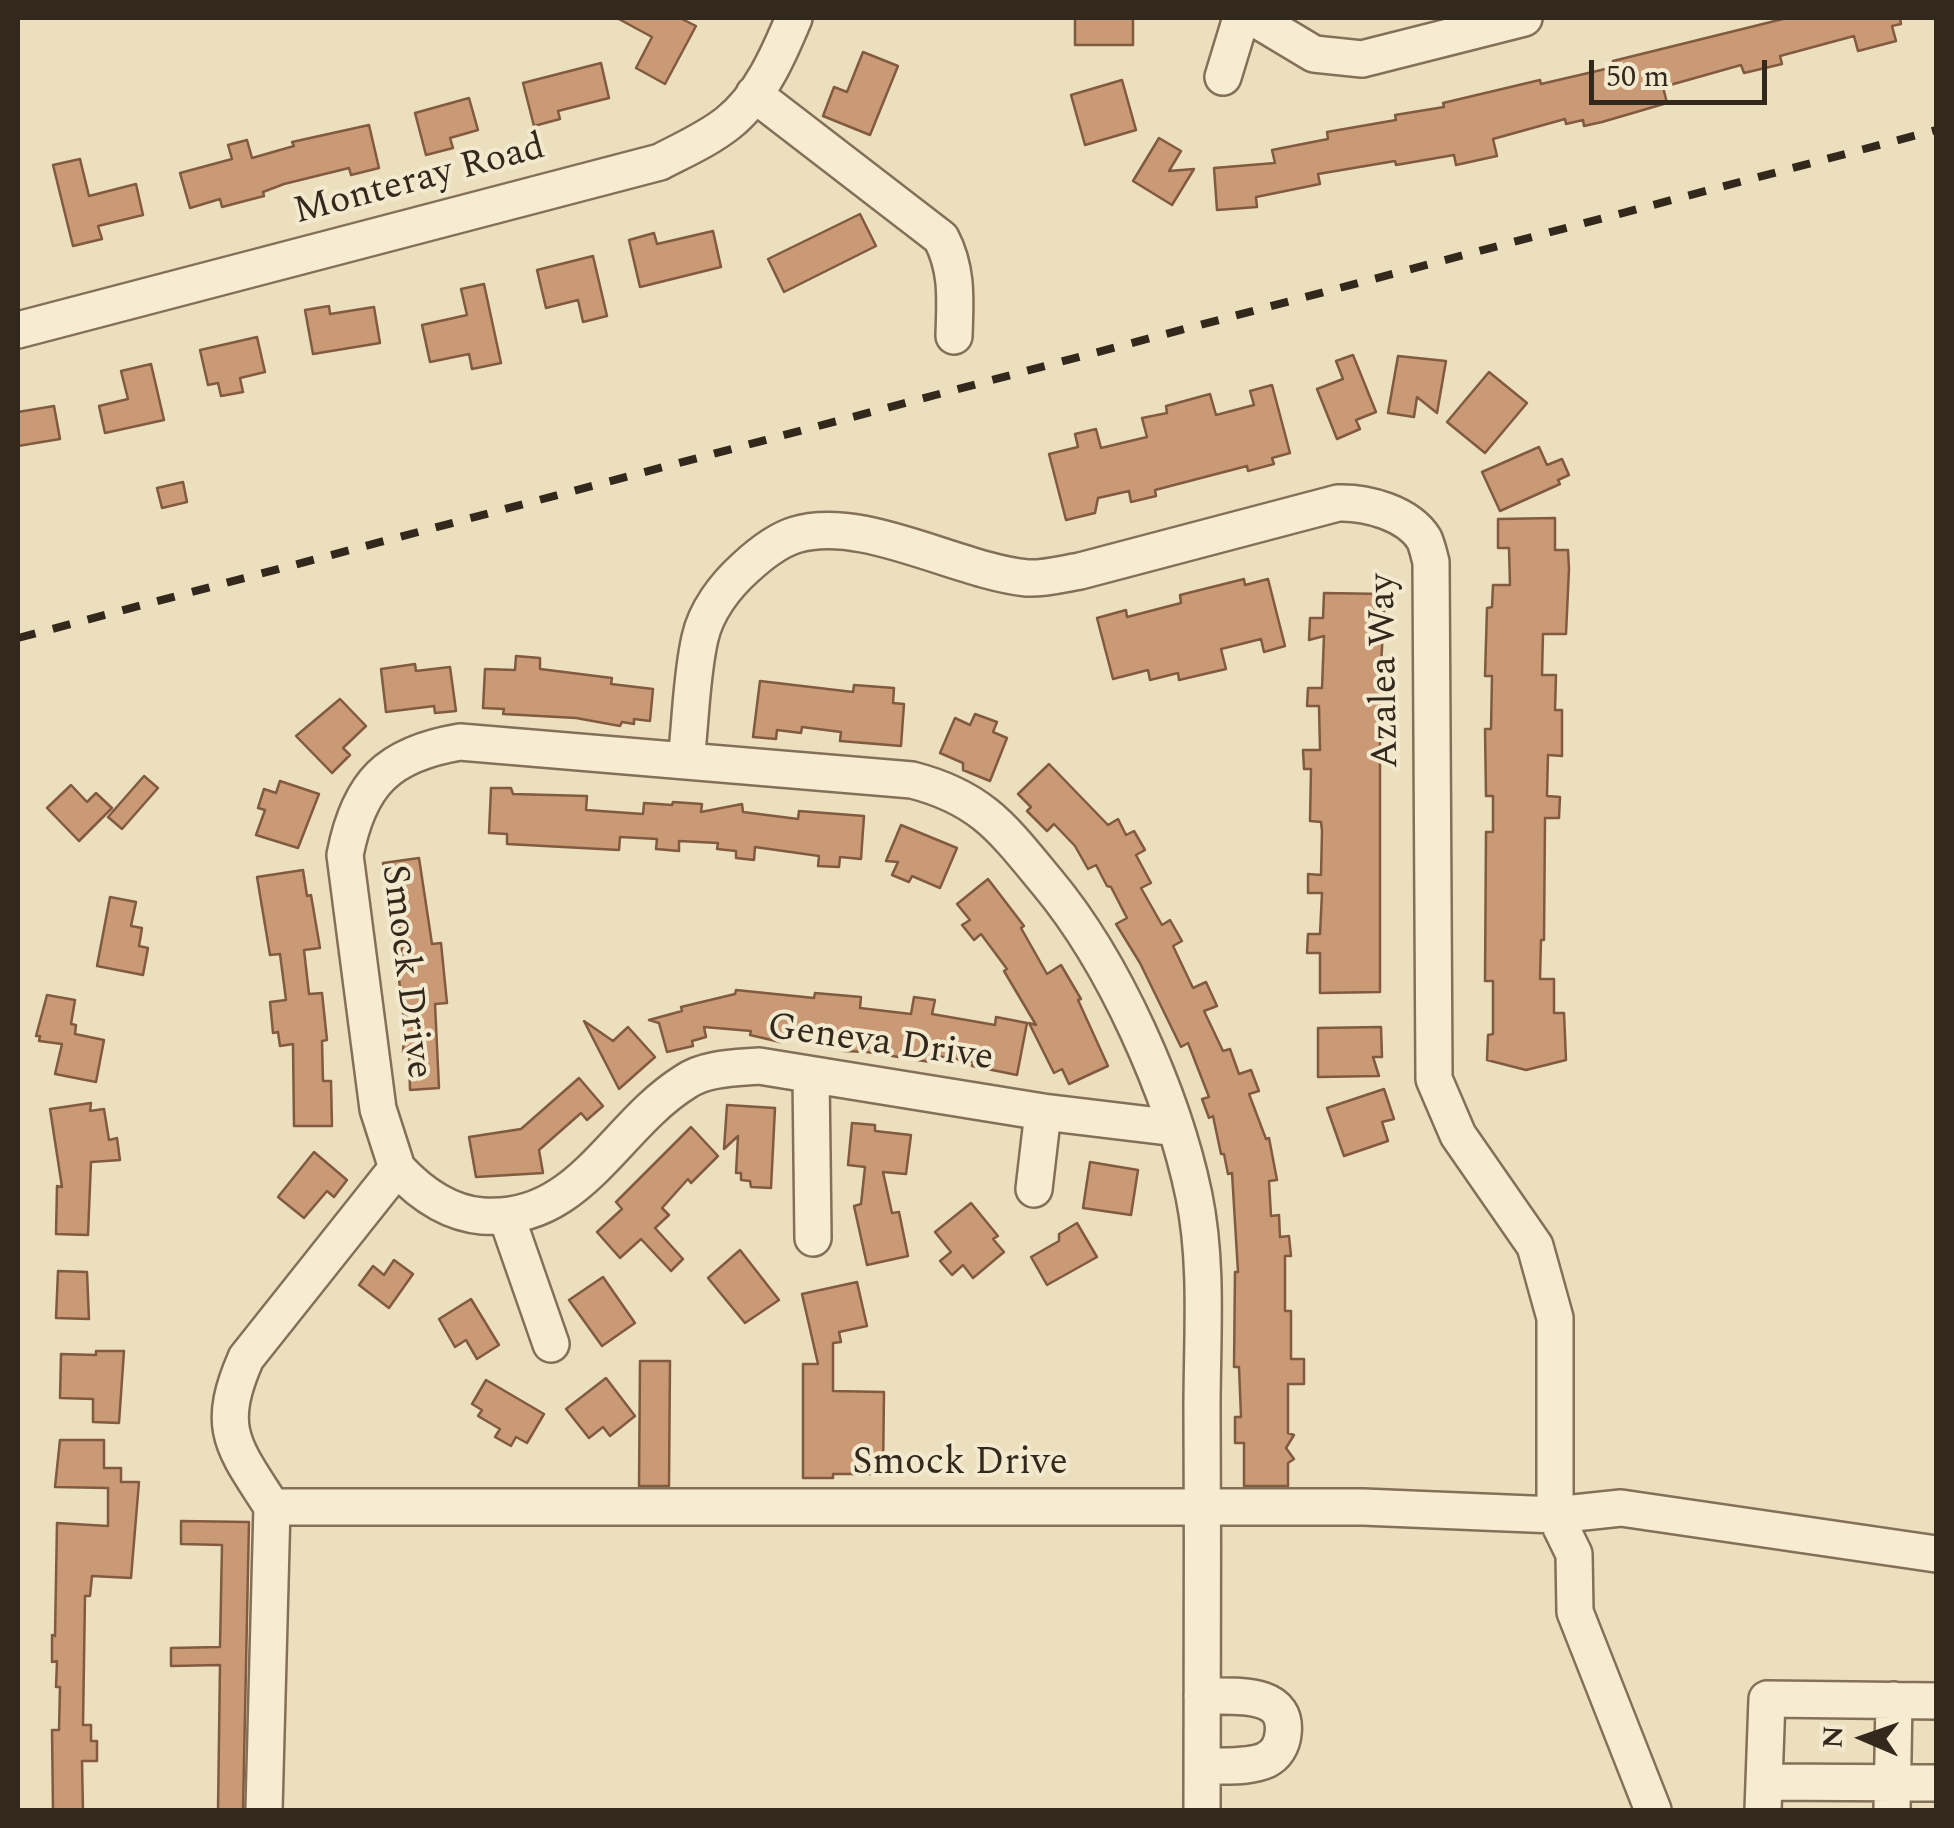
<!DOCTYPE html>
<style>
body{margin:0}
#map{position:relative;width:1954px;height:1828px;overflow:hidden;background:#ecdfbe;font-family:Spectral,serif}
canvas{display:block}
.frame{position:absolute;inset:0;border:20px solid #33281c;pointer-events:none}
.north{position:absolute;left:1814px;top:1688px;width:100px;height:100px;-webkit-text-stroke:8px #f3e9ce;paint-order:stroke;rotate:272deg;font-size:28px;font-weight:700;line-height:40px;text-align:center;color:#33281c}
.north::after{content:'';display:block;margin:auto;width:35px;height:45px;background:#33281c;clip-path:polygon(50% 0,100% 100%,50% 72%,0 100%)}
.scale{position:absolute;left:1589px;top:60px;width:178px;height:45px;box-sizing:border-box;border:5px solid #33281c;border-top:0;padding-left:12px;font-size:30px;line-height:35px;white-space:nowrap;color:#33281c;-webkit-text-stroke:8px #f3e9ce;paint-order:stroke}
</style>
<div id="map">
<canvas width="1954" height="1828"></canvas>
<div class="frame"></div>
<div class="north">N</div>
<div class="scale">50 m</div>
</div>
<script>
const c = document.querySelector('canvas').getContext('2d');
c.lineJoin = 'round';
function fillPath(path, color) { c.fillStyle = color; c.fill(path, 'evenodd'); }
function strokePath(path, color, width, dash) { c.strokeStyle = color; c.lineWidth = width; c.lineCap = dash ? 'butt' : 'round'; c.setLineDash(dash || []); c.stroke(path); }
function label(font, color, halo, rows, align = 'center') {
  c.font = font + ' Spectral,serif'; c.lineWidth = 8; c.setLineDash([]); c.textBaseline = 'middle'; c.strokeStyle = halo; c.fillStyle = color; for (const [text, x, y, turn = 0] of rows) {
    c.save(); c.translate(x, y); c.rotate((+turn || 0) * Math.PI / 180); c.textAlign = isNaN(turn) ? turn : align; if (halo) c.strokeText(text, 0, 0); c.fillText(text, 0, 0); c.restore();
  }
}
const building = new Path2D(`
 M617 18H680L696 26 665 84 636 68 652 37Z
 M1075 18H1133V45H1075Z
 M1787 18H1900L1901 24 1892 26 1896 41 1858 51 1854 36 1780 56 1782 64 1744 73 1741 65 1663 87 1667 103 1602 122 1584 126 1583 120 1566 124 1565 119 1493 139 1497 156 1456 165 1454 155 1396 165 1395 161 1318 174 1320 184 1256 197 1257 207 1217 210 1214 168 1275 163 1272 150 1328 139 1327 132 1396 120 1395 115 1444 107 1443 103 1540 80 1541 84 1614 67 1613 61Z
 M863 52 898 66 870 135 823 116 834 87 847 92Z
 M601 63 609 98 558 111 560 119 534 126 523 83Z
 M1122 80 1136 130 1085 145 1071 95Z
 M469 98 478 130 450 138 453 148 426 155 415 113Z
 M369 125 379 168 351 175 349 168 284 184 263 192 264 196 222 207 220 199 190 208 180 173 232 159 228 145 247 140 252 158 294 146 292 142Z
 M1159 138 1181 151 1169 171 1194 169 1172 205 1133 181Z
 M80 159 89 196 136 184 143 215 98 226 102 239 73 246 53 165Z
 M860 214 876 246 784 292 768 259Z
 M713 231 721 267 640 287 629 240 654 233 657 244Z
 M593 256 607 316 583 322 578 300 546 308 537 270Z
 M484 284 501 363 472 369 469 354 430 362 422 325 467 315 461 289Z
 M329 306 330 314 374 307 380 343 313 354 305 310Z
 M257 337 265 372 240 378 243 392 221 396 218 383 208 385 200 350Z
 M1353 355 1376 412 1356 420 1360 429 1337 439 1317 389 1343 379 1336 361Z
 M1398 356 1446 361 1437 413 1417 397 1414 417 1388 413Z
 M151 364 164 420 105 433 99 406 128 399 121 371Z
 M1489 372 1527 403 1485 453 1447 422Z
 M1272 385 1290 453 1272 458 1274 464 1248 471 1247 466 1155 490 1156 496 1131 502 1129 491 1098 498 1095 513 1066 520 1049 454 1078 447 1075 434 1096 429 1101 448 1147 437 1142 418 1167 413 1166 406 1210 394 1216 415 1254 405 1250 391Z
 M54 406 60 439 18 446V412Z
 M1539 447 1547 465 1562 459 1569 475 1558 480 1560 484 1500 511 1482 472Z
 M183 482 187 502 162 508 157 488Z
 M1555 518V550H1568L1569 569 1566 634H1543L1542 675H1556L1555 710H1562V756L1548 755 1547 796 1560 797 1559 818H1545L1544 940H1541L1540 979H1554V1013H1564L1566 1060 1526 1070 1487 1060 1488 1035 1493 1034V981H1485L1486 832H1493V796H1486L1485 729H1491L1492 676H1485L1487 608 1492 607 1493 585H1510L1509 548H1498V519Z
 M1244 579 1245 585 1268 579 1285 646 1264 652 1261 639 1221 649 1226 669 1179 680 1178 673 1150 680 1148 670 1113 679 1097 618 1126 610 1127 617 1181 603 1180 595Z
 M1324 593 1385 594 1380 684V992L1320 993V953H1307L1308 934H1320L1322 893H1308V874L1321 875 1322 831 1321 822 1310 821 1311 769H1304L1303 750H1320L1319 706H1307L1308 688H1322L1324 636 1309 640 1310 618H1323Z
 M516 656 540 658V669L612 678 611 684 653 689 650 721 634 719V724L622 722 620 726 576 718 503 714 504 709 483 708 485 669 515 670Z
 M415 664 416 671 450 667 456 711 435 713 434 706 386 712 381 669Z
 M760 681 853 692 854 685 894 688 893 703 904 704 901 746 840 741 841 732 802 727 801 733 777 730 776 739 753 737Z
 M340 699 366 726 343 748 350 755 332 773 296 736Z
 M975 714 997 722 993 732 1007 738 990 781 963 770V763L940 753 955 718 970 725Z
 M1049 764 1108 825 1118 819 1126 835 1134 831 1145 850 1136 855 1151 883 1141 888 1162 925 1170 920 1182 941 1173 946 1193 988 1206 982 1217 1006 1204 1011 1223 1051 1230 1049 1239 1074 1251 1070 1259 1091 1249 1094 1266 1139 1269 1138 1277 1180 1269 1181 1271 1216 1279 1215 1280 1237 1289 1236 1291 1256H1285V1311H1291V1359H1304V1384H1288V1433L1294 1435 1286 1448 1294 1459 1288 1463V1486H1244V1443H1235V1417H1241L1239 1367H1234L1235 1272H1238L1232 1173 1228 1174 1224 1154H1221L1213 1116 1209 1118 1202 1099 1209 1097 1188 1043 1181 1047 1140 963 1116 924 1127 918 1111 887 1107 886 1096 865 1088 869 1075 846 1054 824 1047 831 1027 811 1031 807 1018 794Z
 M144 776 158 788 122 829 108 817Z
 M280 781 319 794 298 848 256 835 265 810 258 808 264 789 276 793Z
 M71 785 87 802 96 793 112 808 79 841 47 808Z
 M491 788H511L513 794 587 796 586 810 643 814 644 803 672 805 673 802 702 804 701 812 742 804 743 812 798 819 799 811 864 816 861 859 840 857 839 867 818 866 819 856 755 847 754 860 736 858V851L717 849 718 843 679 841V851L656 849 657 839 620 837 619 850 507 844V834L489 833Z
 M901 825 957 848 940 888 912 876 909 882 892 875 898 862 886 861Z
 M419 858 432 944 441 943 447 1003 435 1004 439 1088 410 1090 409 1051 403 1052 405 1027 397 964H403L399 922 391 923 383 863Z
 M303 870 307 896 311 895 320 948 304 950 309 994 322 993 327 1040 322 1041 323 1081H331L332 1126H294L293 1044 280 1046 278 1032 273 1033 270 1002 286 1000 280 954 270 955 257 877Z
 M988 879 1024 926 1021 928 1047 974 1061 965 1081 999 1078 1000 1108 1066 1069 1084 1062 1069 1054 1073 1029 1023 1036 1025 1004 971 1007 969 981 934 974 940 962 925 970 920 957 904Z
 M110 897 136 902 131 926 142 928 139 946 148 948 143 975 97 966Z
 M736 990 814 998 815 993 861 997 860 1008 911 1014 914 997 935 1000 932 1014 995 1025 996 1017 1027 1023 1017 1075 972 1066 973 1062 931 1055 930 1062 867 1052 844 1051 845 1042 791 1037 780 1042 750 1035 751 1031 704 1027 706 1037 692 1041 693 1046 667 1052 659 1023 649 1020 682 1011 681 1007 735 994Z
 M47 995 75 1000 71 1024 76 1025 75 1034 104 1040 96 1082 55 1074 62 1044 39 1041 40 1036H36Z
 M584 1021 613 1041 628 1027 655 1057 619 1089Z
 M1381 1027 1382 1057H1373L1379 1076 1318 1077V1028Z
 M579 1078 603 1106 587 1120 581 1113 539 1150 543 1173 476 1177 469 1137 521 1129Z
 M1384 1089 1394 1119 1382 1122 1388 1141 1344 1156 1327 1108Z
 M91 1103 90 1111 104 1109 109 1140 117 1138 120 1160 91 1162 88 1235 56 1234 57 1186 62 1187 50 1109Z
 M727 1105 775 1108 771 1188 751 1187 750 1181 741 1180V1173H736L738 1136 724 1149Z
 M852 1123 875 1125V1131L911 1135 906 1174 883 1172 892 1213 899 1212 908 1256 867 1265 854 1206 861 1204 865 1167 848 1165Z
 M691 1127 718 1156 691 1183 688 1179 662 1208 669 1215 655 1228 683 1259 671 1271 641 1239 620 1258 597 1232 622 1209 616 1202Z
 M314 1152 347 1180 334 1197 327 1191 304 1218 278 1197Z
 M1090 1162 1138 1170 1131 1215 1083 1208Z
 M971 1203 998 1236 993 1239 1004 1252 973 1278 963 1265 952 1275 940 1261 951 1252 935 1232Z
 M1077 1223 1097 1257 1047 1285 1031 1257 1059 1241V1234Z
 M740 1250 779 1300 745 1323 708 1278Z
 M394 1260 413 1274 389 1308 359 1285 373 1266 384 1275Z
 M58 1271 87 1272 89 1319 56 1318Z
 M603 1277 635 1323 602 1346 569 1300Z
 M857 1282 867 1326 839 1332 841 1342 833 1343V1391L884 1392 883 1474H833V1478H803V1364H818L802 1294Z
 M471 1299 499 1345 477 1359 466 1340 455 1347 439 1319Z
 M96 1351H124L119 1423 93 1422V1399L60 1398 61 1354 96 1355Z
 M640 1361H670L669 1486H639Z
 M606 1378 635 1416 610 1436 603 1427 589 1438 566 1409Z
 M486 1380 544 1414 527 1443 516 1437 511 1446 495 1437 500 1429 478 1416 482 1410 472 1404Z
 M60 1440H104V1468H121V1482H139L131 1578 92 1576 90 1596H85L83 1725H91V1741H97V1761H82L83 1810H53L52 1730H59L60 1687H56L57 1661 52 1662V1635L55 1636 57 1523 108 1526V1488L55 1487Z
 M181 1521 249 1522 243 1810H218L220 1665 171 1666V1648L220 1647 222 1545 181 1544Z`);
const minor = new Path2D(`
 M1254 18 1314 54 1362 59 1524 18
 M1223 77 1241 18
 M754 94 941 238C958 270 955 301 954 336
 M18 330 660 162C683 150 708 139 728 123 760 98 779 54 794 18
 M686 760C691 720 691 677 700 638 706 611 725 586 745 568 759 555 776 541 795 535 862 514 957 571 1027 578 1044 579 1062 574 1080 571L1338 503C1366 502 1408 513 1424 539 1427 545 1429 555 1431 562L1434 1079 1458 1135 1535 1246 1555 1318V1515L1574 1554 1575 1612 1653 1810
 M811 1075 813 1238
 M397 1168C420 1193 447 1213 482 1216 580 1223 613 1127 685 1082 705 1068 735 1068 759 1066L1043 1112 1176 1128
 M1034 1189 1043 1112
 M507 1218 551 1344
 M1202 1767C1221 1765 1249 1768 1266 1760 1276 1755 1282 1745 1283 1734 1289 1689 1231 1697 1202 1696
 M1764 1782 1936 1783
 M264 1810 272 1507
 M1202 1810C1202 1676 1203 1542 1202 1408 1202 1338 1208 1264 1194 1196 1173 1094 1114 962 1047 882 1003 829 982 798 912 780L460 742C388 754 359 783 345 855L378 1109 397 1168 246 1358C215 1429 233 1446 272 1507H1363L1555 1515 1621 1508 1936 1554
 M1763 1810 1767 1699 1936 1701
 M1892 1810 1894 1700`);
const rail = new Path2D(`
 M18 638 1936 130`);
const streetNames = [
 ["Monteray Road",420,182,-15],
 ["Azalea Way",1387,671,-91],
 ["Smock Drive",404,972,83],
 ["Geneva Drive",880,1045,8],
 ["Smock Drive",960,1466]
];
fillPath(building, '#c99a75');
strokePath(building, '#815a3f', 2.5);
strokePath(minor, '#837058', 40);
strokePath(minor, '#f7ecd1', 35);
strokePath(rail, '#33281c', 8, [18, 18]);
label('38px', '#33281c', '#f3e9ce', streetNames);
</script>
